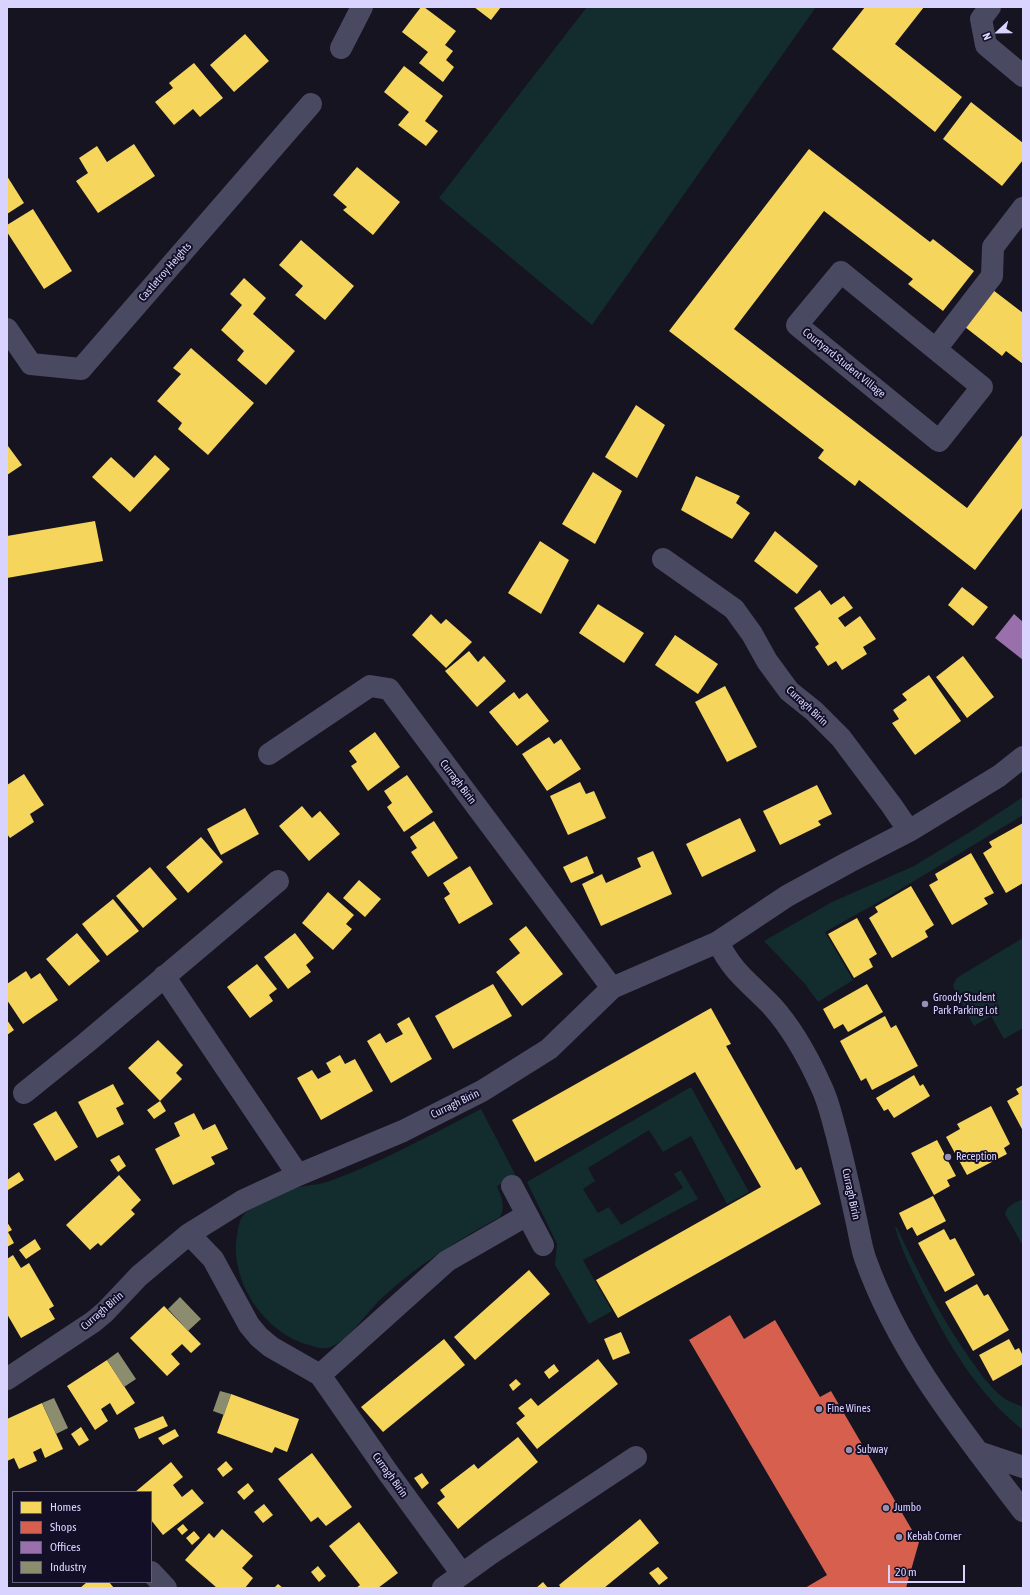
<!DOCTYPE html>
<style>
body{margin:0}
#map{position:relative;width:1030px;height:1595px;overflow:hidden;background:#161421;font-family:"Asap Condensed",sans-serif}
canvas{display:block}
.frame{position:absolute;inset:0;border:8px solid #d9d4ff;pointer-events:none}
.legend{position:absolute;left:12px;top:1491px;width:140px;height:92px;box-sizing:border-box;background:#130f26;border:1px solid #625e7d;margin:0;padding:5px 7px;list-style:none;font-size:12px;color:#d9d4ff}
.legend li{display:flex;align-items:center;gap:8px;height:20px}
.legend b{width:20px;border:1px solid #625e7d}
.north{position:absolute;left:978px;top:12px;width:40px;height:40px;-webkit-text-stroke:3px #130f26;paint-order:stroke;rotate:248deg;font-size:11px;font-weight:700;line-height:16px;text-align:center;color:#d9d4ff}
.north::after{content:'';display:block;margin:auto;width:14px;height:18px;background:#d9d4ff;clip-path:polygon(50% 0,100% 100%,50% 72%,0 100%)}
.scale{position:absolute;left:888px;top:1565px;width:77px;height:18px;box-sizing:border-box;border:2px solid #d9d4ff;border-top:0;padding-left:5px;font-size:12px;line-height:14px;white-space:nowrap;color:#d9d4ff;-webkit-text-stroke:3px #130f26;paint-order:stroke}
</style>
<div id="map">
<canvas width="1030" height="1595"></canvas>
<div class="frame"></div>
<ul class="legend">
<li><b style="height:11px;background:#f6d55c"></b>Homes</li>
<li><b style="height:11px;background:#d6604d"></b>Shops</li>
<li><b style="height:11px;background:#9970ab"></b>Offices</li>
<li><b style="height:11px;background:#8c8c6e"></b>Industry</li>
</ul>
<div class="north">N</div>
<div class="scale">20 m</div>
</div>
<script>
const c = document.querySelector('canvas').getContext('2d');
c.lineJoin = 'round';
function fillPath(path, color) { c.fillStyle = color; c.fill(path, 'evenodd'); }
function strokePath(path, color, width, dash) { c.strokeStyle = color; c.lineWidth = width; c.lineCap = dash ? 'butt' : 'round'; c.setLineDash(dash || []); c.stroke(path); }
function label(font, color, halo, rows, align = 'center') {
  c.font = font + ' "Asap Condensed",sans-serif'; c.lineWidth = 4; c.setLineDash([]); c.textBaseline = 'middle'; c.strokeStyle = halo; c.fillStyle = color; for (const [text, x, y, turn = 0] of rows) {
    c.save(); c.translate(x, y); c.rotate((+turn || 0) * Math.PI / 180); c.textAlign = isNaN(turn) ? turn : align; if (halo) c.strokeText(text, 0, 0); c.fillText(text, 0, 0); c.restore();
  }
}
const green = new Path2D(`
 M587 7H816L592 325 439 198Z
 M1023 797V815L891 895 825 932 853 980 818 1002 805 984 764 941 832 902 914 866 970 832Z
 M1023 938V1028L1004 1039 991 1016 974 1026 955 992 953 985 957 978 963 974Z
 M691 1087 749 1192 727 1204 691 1136 663 1152 649 1130 588 1168 595 1181 583 1189 598 1213 609 1207 621 1225 683 1188 674 1174 681 1170 698 1199 583 1260 612 1311 589 1324 555 1265 557 1244 527 1182Z
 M481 1109 516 1176 497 1186C501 1197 506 1206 500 1217 458 1240 416 1266 382 1298 365 1314 352 1337 331 1347 325 1350 315 1347 309 1345 264 1333 229 1280 237 1235 239 1223 240 1217 249 1209 254 1204 261 1202 267 1200 276 1196 285 1191 295 1188 306 1185 319 1185 330 1181 382 1162 432 1134 481 1109Z
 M1023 1199V1246L1005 1214C1006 1206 1016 1202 1023 1199Z
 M895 1227 897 1228C918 1272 940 1316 968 1356 978 1370 988 1385 1001 1396 1007 1401 1016 1404 1023 1407V1430C977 1394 946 1341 921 1289 911 1268 901 1249 895 1227Z`);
const homes = new Path2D(`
 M421 7H424L456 31 445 45 453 51 446 60 454 67 443 82 419 63 428 52 402 32Z
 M474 7H501L491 20Z
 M865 7H924L895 44 962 97 935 132 832 49Z
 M245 34 269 61 234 92 210 65Z
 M194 63 223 98 200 117 193 109 174 125 155 102 173 88 169 83Z
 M404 66 443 96 425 121 438 131 426 146 398 125 409 112 384 92Z
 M971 102 1023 143V160L1002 186 943 139Z
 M134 144 155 176 98 213 76 181 88 173 79 158 97 146 107 162Z
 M809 149 930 242 933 239 974 271 943 311 908 284 913 279 824 211 734 329 967 508 1023 434V507L975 570 859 480 855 486 818 458 824 450 669 331Z
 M357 167 400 202 373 235 343 210 347 207 333 195Z
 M7 176 24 203 7 214Z
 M33 209 72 271 44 289 7 232V225Z
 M301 240 354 286 325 320 295 295 303 286 279 265Z
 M244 278 266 298 253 314 295 351 266 385 237 360 244 351 221 330 242 305 230 294Z
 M993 290 1023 313V364L1006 351 1002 356 965 327Z
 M191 348 254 403 208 455 178 429 182 423 157 401 181 374 173 368Z
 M636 405 665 425 637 478 605 457Z
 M8 446 22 465 7 475V447Z
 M155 455 170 469 130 512 92 477 111 457 134 478Z
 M593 472 622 491 595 544 562 524Z
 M696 476 740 496 736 503 750 513 732 539 681 510Z
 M95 521 103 561 7 578V536Z
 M775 531 818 566 797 594 754 561Z
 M540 541 569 560 541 614 508 593Z
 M962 587 988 607 973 626 948 605Z
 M820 590 831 605 844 596 853 608 838 618 845 627 860 616 876 639 863 647 867 654 842 670 836 661 828 666 815 647 819 644 794 608Z
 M598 604 644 633 624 663 579 633Z
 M431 614 441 624 446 619 472 642 446 668 412 635Z
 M675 635 718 664 698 694 655 665Z
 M469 651 478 662 484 656 506 681 477 707 445 671Z
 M963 656 994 697 967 718 936 677Z
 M929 675 961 721 915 755 892 723 899 719 893 710 907 700 902 694Z
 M725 686 757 747 727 762 695 702Z
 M514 692 519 699 527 693 549 721 517 746 489 712Z
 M375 732 400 767 368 791 351 766 357 762 349 751Z
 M549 737 554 744 561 739 581 769 547 791 522 754Z
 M24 774 44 805 30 814 34 822 10 838 7 834V785Z
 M407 775 433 812 404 832 387 807 392 803 384 791Z
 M580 782 586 794 594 791 606 818 568 835 550 796Z
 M817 785 832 814 818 821 821 825 780 845 763 811Z
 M302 806 312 818 320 811 340 834 309 861 279 826Z
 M245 808 259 834 221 855 207 829Z
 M740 818 756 851 702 877 686 844Z
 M434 821 458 858 428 877 411 852 417 848 410 837Z
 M1023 823V883L1006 893 983 853 992 847 989 842Z
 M201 837 223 862 188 893 166 867Z
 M653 851 672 894 601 926 582 884 602 874 606 883 641 867 637 858Z
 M971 853 994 893 984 898 988 904 952 925 929 885 938 880 935 874Z
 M587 856 594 873 571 883 563 867Z
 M470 866 493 904 459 924 444 898 450 894 443 883Z
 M150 867 177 899 143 928 116 896Z
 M359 880 381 899 365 917 343 898Z
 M911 886 934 925 925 931 928 937 892 958 869 918 878 912 875 907Z
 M328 892 354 915 346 924 352 929 333 950 302 923Z
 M113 899 139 931 107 956 82 924Z
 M857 918 877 954 869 959 873 967 854 978 828 934Z
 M526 926 563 974 522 1006 496 972 520 953 509 939Z
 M77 933 100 961 69 986 46 959Z
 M295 933 314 958 306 965 311 972 288 989 264 957Z
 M257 964 277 989 269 995 273 1001 250 1018 227 987Z
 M26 971 31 979 40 973 58 1000 23 1024 7 1000V984Z
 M493 984 512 1016 453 1049 435 1016Z
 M867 984 883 1012 848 1032 843 1024 834 1029 823 1009Z
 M711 1008 731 1044 726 1046 796 1170 801 1167 821 1204 618 1318 596 1280 761 1187 695 1072 535 1162 512 1120Z
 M885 1016 891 1028 896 1025 918 1066 872 1090 866 1078 861 1081 840 1041Z
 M409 1017 432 1059 391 1083 367 1041 380 1033 386 1043 403 1034 397 1024Z
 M7 1020 14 1030 7 1035Z
 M158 1040 183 1065 176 1073 182 1079 160 1101 166 1111 154 1119 147 1110 160 1101 128 1068Z
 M340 1055 345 1064 355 1059 373 1091 321 1120 297 1078 312 1070 318 1079 331 1072 326 1063Z
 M914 1075 920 1086 923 1084 930 1096 894 1118 888 1109 884 1111 876 1098Z
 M113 1084 124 1104 116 1108 124 1124 97 1138 78 1102Z
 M1023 1085V1131L1007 1101 1019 1094 1016 1089Z
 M991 1106 1010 1144 1004 1148 1007 1154 967 1175 946 1137 960 1129 957 1124Z
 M56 1111 78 1147 55 1161 33 1124Z
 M194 1113 203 1130 215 1124 228 1149 211 1157 215 1164 173 1185 155 1149 180 1136 174 1123Z
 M937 1140 956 1176 947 1180 950 1186 934 1195 911 1153Z
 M119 1155 126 1166 118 1172 110 1160Z
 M19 1172 24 1180 8 1190 7 1180Z
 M119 1175 141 1200 131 1210 135 1214 101 1246 98 1243 90 1250 66 1225Z
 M933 1196 946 1221 917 1236 912 1227 907 1230 899 1213Z
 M7 1222 12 1230 8 1232 14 1243 7 1247Z
 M944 1229 950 1240 955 1238 975 1275 945 1292 918 1243Z
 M35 1239 41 1249 26 1259 19 1250Z
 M13 1255 21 1268 29 1263 54 1306 49 1309 55 1319 21 1338 7 1314V1259Z
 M529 1270 550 1294 475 1360 454 1337Z
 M977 1284 984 1296 988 1294 1009 1330 973 1351 945 1302Z
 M164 1306 201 1344 191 1353 182 1344 171 1354 180 1364 167 1376 130 1338Z
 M621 1332 630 1353 613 1360 604 1339Z
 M444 1339 465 1365 383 1432 361 1407Z
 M1009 1339 1015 1350 1019 1348 1023 1356V1364L993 1381 979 1355Z
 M598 1359 618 1384 537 1449 516 1423 525 1416 518 1408 531 1398 538 1406Z
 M107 1360 135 1403 117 1415 110 1403 101 1409 108 1421 95 1430 67 1386Z
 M554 1364 559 1371 549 1379 544 1372Z
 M516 1379 521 1384 513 1391 509 1385Z
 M231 1394 299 1419 287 1452 275 1447 272 1453 217 1433Z
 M42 1403 63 1449 45 1458 41 1448 33 1452 37 1461 19 1469 14 1458 7 1461V1419Z
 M163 1416 168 1426 139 1439 134 1428Z
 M81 1427 89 1440 79 1446 71 1434Z
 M175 1429 179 1436 163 1445 158 1438Z
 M518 1437 538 1462 458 1529 437 1503 445 1497 440 1490 474 1464 478 1469Z
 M312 1453 352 1507 326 1526 318 1517 311 1522 278 1479Z
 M226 1461 233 1469 223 1477 217 1469Z
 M171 1462 183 1477 173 1485 182 1497 192 1489 204 1503 163 1535 151 1520V1492H135Z
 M422 1473 429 1483 422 1489 414 1478Z
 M248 1483 254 1491 244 1500 237 1492Z
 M264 1504 273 1515 263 1523 254 1512Z
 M640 1519 659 1543 604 1588H561L559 1585Z
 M359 1522 398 1573 378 1588H356L360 1585 329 1546Z
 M183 1524 188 1530 182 1535 177 1529Z
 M222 1529 253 1556 242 1568 253 1578 245 1588H217L185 1560 209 1533 214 1538Z
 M194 1531 200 1538 192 1545 186 1538Z
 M318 1566 326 1576 319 1582 311 1572Z
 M658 1567 668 1578 659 1585 649 1573Z
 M87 1582H109L114 1588H80Z
 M543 1582 548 1588H536Z
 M278 1584 283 1588H274Z`);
const shops = new Path2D(`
 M730 1315 744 1339 775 1320 820 1397 831 1391 919 1542 906 1588H805L827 1575 689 1340Z`);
const offices = new Path2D(`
 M1014 614 1023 622V660L995 638Z`);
const industry = new Path2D(`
 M180 1297 201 1319 188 1331 168 1309Z
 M118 1352 136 1379 124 1387 107 1360Z
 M220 1391 231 1394 224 1415 213 1411Z
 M54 1398 68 1428 56 1434 42 1403Z`);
const minor = new Path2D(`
 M990 7 981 19 986 45 1023 76
 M341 48 362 7
 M841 272 982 387 939 441 797 325Z
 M7 329 31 364 81 369 311 104
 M936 349 992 276 993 247 1023 208
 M663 559 734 609 752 634 767 661 789 691 814 711 841 738 892 806 909 831
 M269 754 370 686 389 689 612 988
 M1023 757 999 776 909 831 849 862 787 896 718 942C733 973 749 982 771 1005 792 1028 808 1057 821 1086 829 1102 832 1119 837 1136 844 1164 850 1191 856 1219 859 1232 861 1246 865 1258 899 1354 962 1431 1023 1511
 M164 976 298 1175
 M24 1093 86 1043 278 881
 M512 1186 543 1245
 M189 1234 213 1259 249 1325 259 1337 271 1347 320 1375 389 1474 462 1574
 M320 1375 447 1261 527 1215
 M7 1379 93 1322 105 1312 139 1276 189 1234 242 1201 298 1175 403 1131 482 1091 549 1049 612 988 718 942
 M978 1452 1023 1467
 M151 1572 166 1588
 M443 1588 490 1554 636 1457`);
const markers = [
 [925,1004,4,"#9591b1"],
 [948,1157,4,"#9591b1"],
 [819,1409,4,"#9591b1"],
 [849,1450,4,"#9591b1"],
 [886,1508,4,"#9591b1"],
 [899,1537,4,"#9591b1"]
];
const streetNames = [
 ["Castletroy Heights",165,272,-49],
 ["Courtyard Student Village",844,363,39],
 ["Curragh Birin",807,706,43],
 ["Curragh Birin",458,782,53],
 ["Curragh Birin",455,1104,-26],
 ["Curragh Birin",851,1194,78],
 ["Curragh Birin",102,1311,-41],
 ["Curragh Birin",390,1475,54]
];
const poiNames = [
 ["Groody Student",933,998],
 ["Park Parking Lot",933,1011],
 ["Reception",956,1157],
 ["Fine Wines",827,1409],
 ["Subway",857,1450],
 ["Jumbo",894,1508],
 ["Kebab Corner",907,1537]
];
fillPath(green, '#132c2d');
fillPath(homes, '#f6d55c');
fillPath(shops, '#d6604d');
fillPath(offices, '#9970ab');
fillPath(industry, '#8c8c6e');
strokePath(minor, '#4a4962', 22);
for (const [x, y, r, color] of markers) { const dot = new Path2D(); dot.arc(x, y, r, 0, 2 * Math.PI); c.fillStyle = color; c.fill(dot); strokePath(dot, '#130f26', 1.5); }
label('11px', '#d9d4ff', '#130f26', streetNames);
label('11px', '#d9d4ff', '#130f26', poiNames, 'left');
</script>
